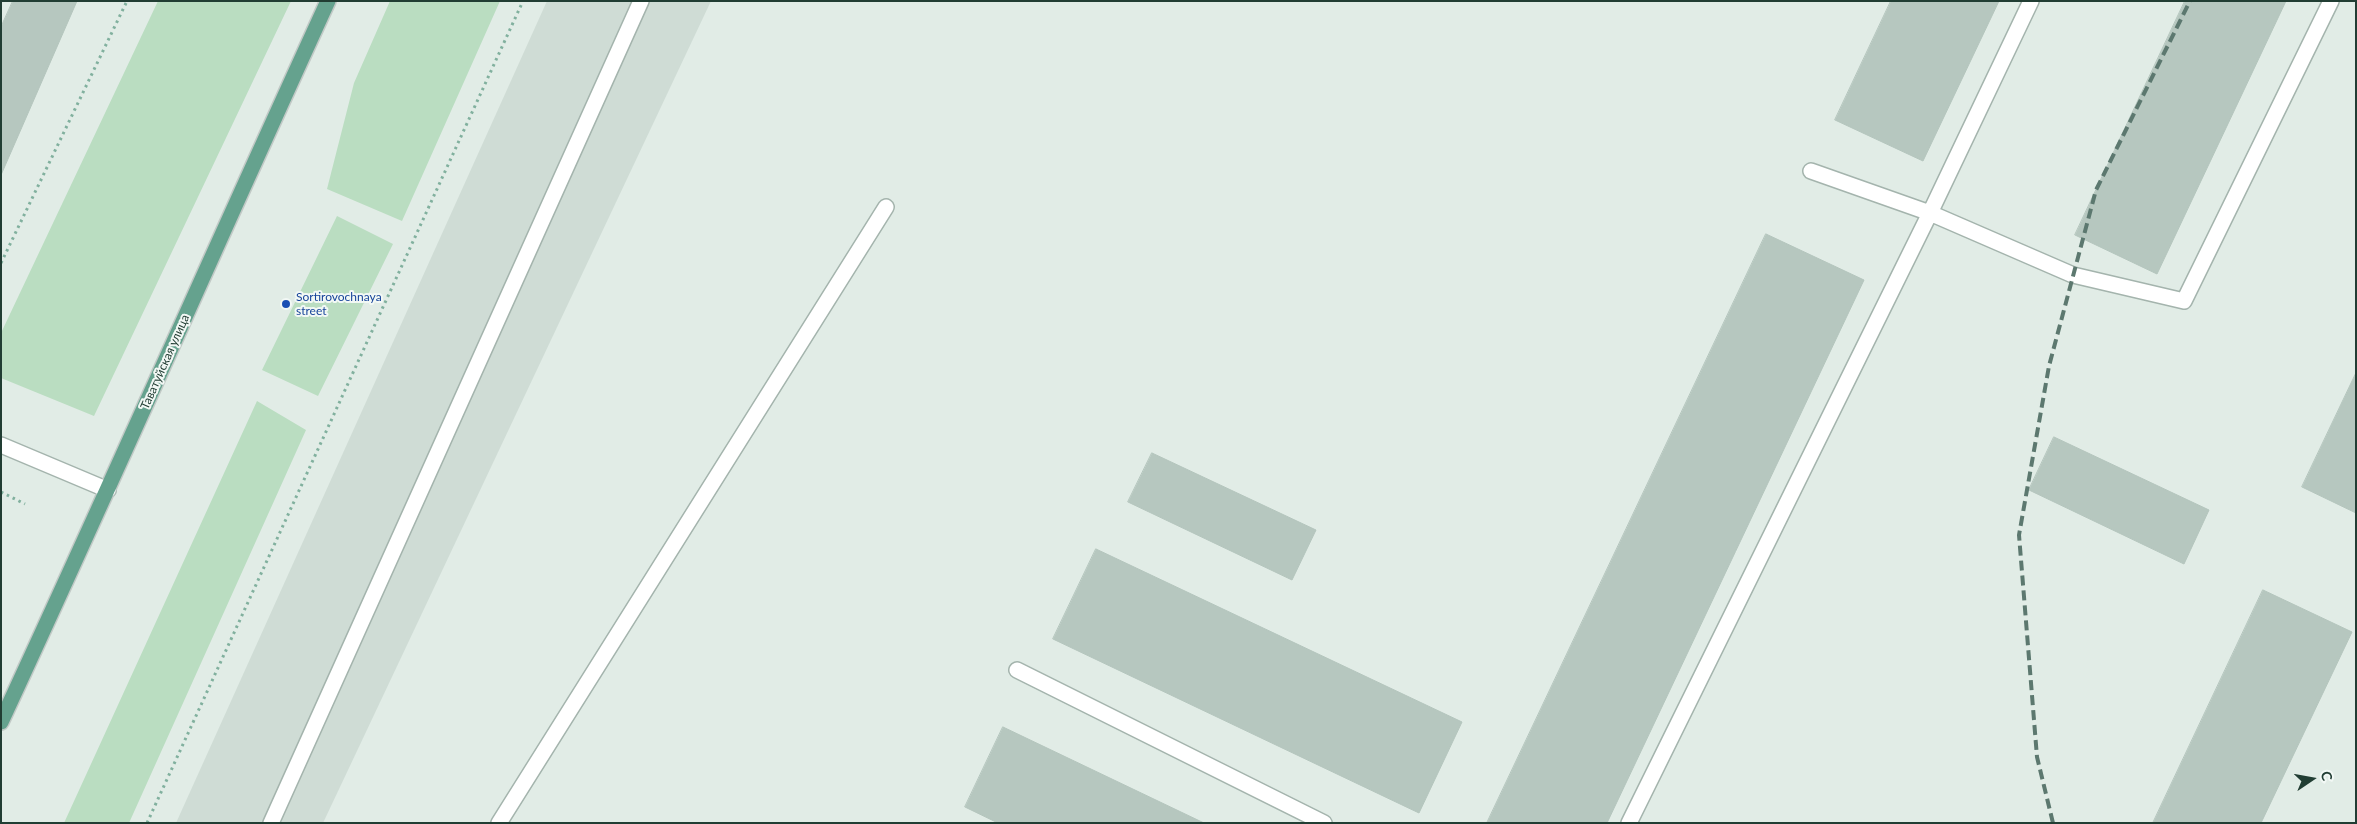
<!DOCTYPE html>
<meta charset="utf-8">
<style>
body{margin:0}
#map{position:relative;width:2357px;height:824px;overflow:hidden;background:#e1ece6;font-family:Lato,sans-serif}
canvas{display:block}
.frame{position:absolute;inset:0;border:2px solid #213d33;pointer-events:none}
.north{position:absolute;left:2287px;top:754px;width:50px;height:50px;-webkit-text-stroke:4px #f2f8f5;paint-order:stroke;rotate:78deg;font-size:14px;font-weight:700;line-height:20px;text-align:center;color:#213d33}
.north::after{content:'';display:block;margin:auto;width:18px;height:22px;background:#213d33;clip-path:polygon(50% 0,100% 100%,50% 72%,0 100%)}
</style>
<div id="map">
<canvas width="2357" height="824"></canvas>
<div class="frame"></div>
<div class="north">С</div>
</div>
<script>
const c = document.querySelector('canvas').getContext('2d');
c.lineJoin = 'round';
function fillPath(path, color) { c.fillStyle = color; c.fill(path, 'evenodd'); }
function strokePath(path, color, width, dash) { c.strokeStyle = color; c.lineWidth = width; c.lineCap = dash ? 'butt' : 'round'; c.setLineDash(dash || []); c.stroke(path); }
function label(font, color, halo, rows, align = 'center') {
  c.font = font + ' Lato,sans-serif'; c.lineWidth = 4; c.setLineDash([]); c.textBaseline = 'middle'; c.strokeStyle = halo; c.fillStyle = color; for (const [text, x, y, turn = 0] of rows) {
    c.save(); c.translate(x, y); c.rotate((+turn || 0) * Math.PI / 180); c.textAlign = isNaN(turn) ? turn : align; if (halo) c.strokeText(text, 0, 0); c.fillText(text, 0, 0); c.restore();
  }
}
const built = new Path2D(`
 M547 1H711L323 823H176Z`);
const green = new Path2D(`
 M158 1H291L94 416 1 378V333Z
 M390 1H500L402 221 327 189 354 83Z
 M337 216 393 244 318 396 262 370Z
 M257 401 306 430 129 823H64Z`);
const building = new Path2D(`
 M13 1H77L1 175V27Z
 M1891 1H1999L1923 161 1835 120Z
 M2185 1H2286L2157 274 2075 235Z
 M1766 234 1864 280 1607 823H1487Z
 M2356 373V513L2302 487Z
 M2054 437 2209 510 2184 564 2029 490Z
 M1152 453 1316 530 1292 580 1128 502Z
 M1096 549 1462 722 1419 813 1053 639Z
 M2263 590 2352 632 2261 823H2153Z
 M1003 727 1204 823H998L965 807Z`);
const path = new Path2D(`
 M1 263 127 1
 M1 492 25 504
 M147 823 523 1`);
const service = new Path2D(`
 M1811 171 1930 213 2073 275 2184 301 2331 1
 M1017 670 1324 823
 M271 823 641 1
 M499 823 886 207
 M1629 823 1930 213 2031 1`);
const minor = new Path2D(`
 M1 445 108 490`);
const primary = new Path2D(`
 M1 722C112 483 218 241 328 1`);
const rail = new Path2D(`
 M2053 823 2037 757 2019 535 2049 366 2096 190 2190 1`);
const markers = [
 [286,304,5,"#1a4fb4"]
];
const transitNames = [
 ["Sortirovochnaya",296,297],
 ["street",296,311]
];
const streetNames = [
 ["Таватуйская улица",165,362,-66]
];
fillPath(built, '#cfdcd5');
fillPath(green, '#baddc1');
fillPath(building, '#b6c7bf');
strokePath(building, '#b4c5bd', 1);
strokePath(service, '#a4b4ad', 18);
strokePath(minor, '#a4b4ad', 18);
strokePath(primary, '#c1c9c6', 18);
strokePath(path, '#81b09e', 3, [2.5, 4]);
strokePath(service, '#fff', 15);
strokePath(minor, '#fff', 15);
strokePath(primary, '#65a28e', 15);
strokePath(rail, '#5c786f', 4, [10, 5]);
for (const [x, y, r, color] of markers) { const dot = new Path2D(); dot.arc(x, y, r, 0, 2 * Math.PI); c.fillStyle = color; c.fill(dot); strokePath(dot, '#f2f8f5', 2); }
label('12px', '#164399', '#f2f8f5', transitNames, 'left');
label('12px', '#213d33', '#f2f8f5', streetNames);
</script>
